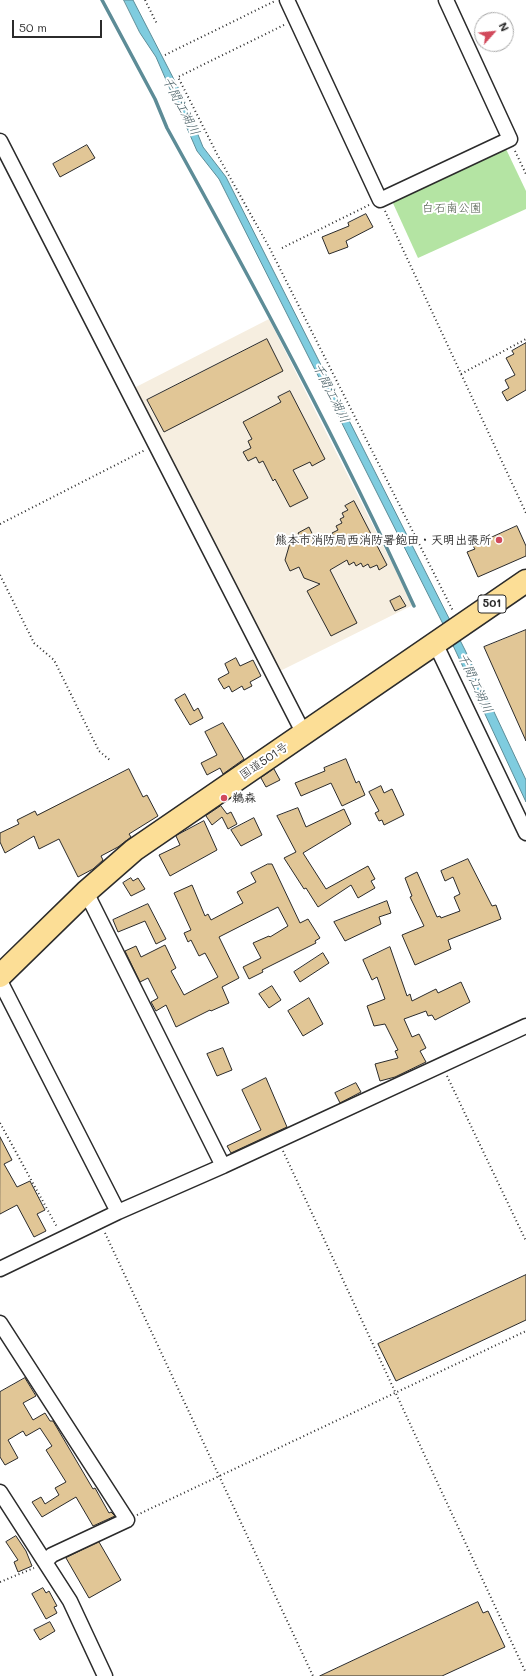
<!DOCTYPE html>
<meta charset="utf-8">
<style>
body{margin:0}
#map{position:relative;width:526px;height:1676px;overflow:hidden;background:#fff;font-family:Mali,sans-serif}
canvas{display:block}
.north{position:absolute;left:474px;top:12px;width:40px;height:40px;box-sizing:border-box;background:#fff;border:1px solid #aaa;border-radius:50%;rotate:63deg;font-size:11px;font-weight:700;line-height:16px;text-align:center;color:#2b2b2b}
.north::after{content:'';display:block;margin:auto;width:14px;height:18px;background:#d1495b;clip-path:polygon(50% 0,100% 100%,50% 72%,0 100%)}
.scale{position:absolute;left:12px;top:20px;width:90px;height:18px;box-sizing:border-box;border:2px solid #2b2b2b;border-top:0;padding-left:5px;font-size:12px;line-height:14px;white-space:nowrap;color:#2b2b2b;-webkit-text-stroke:3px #fff;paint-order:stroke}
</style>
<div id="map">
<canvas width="526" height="1676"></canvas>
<div class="north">N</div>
<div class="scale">50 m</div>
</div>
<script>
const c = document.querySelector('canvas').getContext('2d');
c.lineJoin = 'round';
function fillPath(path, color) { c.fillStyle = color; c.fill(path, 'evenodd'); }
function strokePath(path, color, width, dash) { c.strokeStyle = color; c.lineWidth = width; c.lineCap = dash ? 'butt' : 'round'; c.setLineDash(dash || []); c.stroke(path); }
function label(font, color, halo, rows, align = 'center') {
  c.font = font + ' Mali,"Klee One",sans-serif'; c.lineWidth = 4; c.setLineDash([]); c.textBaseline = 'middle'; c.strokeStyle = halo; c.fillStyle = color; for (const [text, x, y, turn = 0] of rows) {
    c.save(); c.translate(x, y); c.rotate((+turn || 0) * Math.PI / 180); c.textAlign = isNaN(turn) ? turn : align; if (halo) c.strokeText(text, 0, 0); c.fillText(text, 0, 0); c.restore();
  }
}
const built = new Path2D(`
 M269 319 413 605 276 673 134 388Z`);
const green = new Path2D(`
 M506 149 526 191V209L418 258 392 201Z`);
const water = new Path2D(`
 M124 0H133L182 95 203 147 226 177 465 650 526 780V802L443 624 219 179 197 151 156 57 140 33Z`);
const stream = new Path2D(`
 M102 0 155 99 167 128C254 285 339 443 414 606`);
const building = new Path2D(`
 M87 145 95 158 60 177 53 164Z
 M366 214 373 227 346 241 348 247 329 254 322 237 349 226 348 223Z
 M267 339 283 371 164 432 147 400Z
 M526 343V390L507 401 502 392 509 388 505 380 515 375 506 358 514 354 512 351Z
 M290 391 325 459 312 466 310 462 293 470 308 498 290 507 275 479 273 481 263 461 259 463 256 457 248 461 243 452 251 448 248 441 252 439 243 422 281 402 278 397Z
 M354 501 387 565 379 570 377 565 370 568 368 564 363 567 361 563 356 566 354 562 349 565 347 560 330 570 357 623 331 636 307 591 320 584 304 578 299 567 290 571 285 560 290 543 300 537 298 533 309 527 318 546 334 537 332 533 338 530 336 526 342 523 340 519 344 517 342 513 348 510 345 506Z
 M517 526 526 546V556L478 577 467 552 475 549 473 546Z
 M400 596 406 606 395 611 390 601Z
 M526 630V741L484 647Z
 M236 658 240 666 253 660 261 676 250 682 252 686 244 690 242 686 232 692 229 686 224 689 218 679 229 673 225 664Z
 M185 694 194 711 198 708 203 718 190 725 175 700Z
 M223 723 244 759 223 774 220 768 207 775 201 763 217 755 205 732Z
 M346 759 356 783 359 781 365 795 342 806 331 783 301 796 295 783 325 771 324 768Z
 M129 769 143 797 147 795 158 816 129 834 131 837 118 847 101 856 103 860 93 869 78 877 59 839 39 849 34 836 5 853 0 842V833L19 824 17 820 35 811 37 815Z
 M274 769 280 780 266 787 261 778Z
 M381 786 384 793 392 789 404 815 384 825 382 820 379 821 375 813 379 811 369 792Z
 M221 806 227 814 231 812 237 824 228 829 222 817 212 825 206 816Z
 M298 808 306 827 344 809 351 824 303 853 326 889 368 866 375 879 371 881 375 888 358 898 351 885 318 907 306 888 304 889 284 858 296 852 277 816Z
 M254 818 262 835 241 846 231 830Z
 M204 821 217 850 170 876 159 855 180 845 176 836Z
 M468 859 492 906 496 905 501 919 448 940 451 949 415 965 402 935 424 926 410 897 412 896 405 878 417 872 437 917 440 916 441 918 460 911 454 897 460 894 453 877 445 881 441 871Z
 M268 864H272L300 923 308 919 320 938 315 941 316 943 262 970 263 972 249 979 243 967 261 958 253 943 269 936 270 937 288 926 278 907 219 937 239 978 222 987 229 1003 211 1011 210 1010 176 1027 166 1005 156 1011 151 1002 158 998 148 978 140 982 125 951 136 946 141 957 165 945 176 968 171 971 184 995 218 977 205 953 199 956 191 940 188 942 184 933 191 930 174 893 192 885 205 916 208 914 211 920 243 903 237 892 256 882 251 873Z
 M131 878 133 881 138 878 145 889 131 896 123 883Z
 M387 901 391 913 379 917 381 924 345 941 334 922Z
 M148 904 166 939 156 944 145 921 118 932 113 920Z
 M390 947 407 996 410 994 412 1001 436 989 438 993 461 982 470 1002 435 1020 432 1015 428 1016 426 1011 404 1019 412 1037 419 1034 426 1048 420 1051 426 1062 395 1077 380 1081 375 1064 398 1058 395 1051 398 1050 385 1024 374 1026 367 1006 385 999 377 977 372 980 363 960Z
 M323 953 329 963 300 982 294 972Z
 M272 986 281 1000 269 1008 259 994Z
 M309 998 323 1024 303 1036 288 1011Z
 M223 1048 232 1070 217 1076 207 1054Z
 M266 1078 287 1127 231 1153 227 1146 261 1130 242 1090Z
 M356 1083 361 1092 340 1103 335 1093Z
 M0 1137 12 1160 4 1164 17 1187 30 1181 45 1210 37 1214 46 1231 34 1237 17 1205 0 1214Z
 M526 1275V1320L396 1381 378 1344Z
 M25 1378 36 1396 23 1403 33 1420 45 1413 50 1421H53L93 1489 95 1488 109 1513 111 1512 115 1516 93 1526 76 1497 42 1517 32 1502 41 1497 45 1504 59 1495 55 1488 66 1482 46 1450 52 1446 40 1428 26 1436 23 1431 8 1440 18 1458 5 1465 0 1457V1392Z
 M16 1536 26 1551 32 1566 18 1572 14 1562 18 1560 6 1542Z
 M99 1542 121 1580 89 1598 66 1558Z
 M43 1588 46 1593 49 1591 57 1606 54 1607 57 1613 46 1619 32 1594Z
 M478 1602 483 1613 488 1611 505 1647 442 1676H320Z
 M50 1622 55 1631 40 1640 34 1630Z`);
const path = new Path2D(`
 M145 0 157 24
 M284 25 178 77 218 156 269 247 453 611
 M165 55 275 1
 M515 151 526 174
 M385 211 526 513
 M282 248 369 205
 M461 374 526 339
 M0 524 145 450
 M0 575 34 643 54 660 99 751 111 761
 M447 1076 526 1241
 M0 1123 57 1227
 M283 1151 526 1673
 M105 1233 313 1676
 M137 1515 526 1331
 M0 1582 34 1568`);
const street = new Path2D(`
 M287 0 380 200 510 139 446 0
 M0 141 304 734
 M435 643 526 833
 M86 892 223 1166 526 1026
 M0 981 118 1212
 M0 1269 118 1212 223 1166
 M0 1323 127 1520 52 1555 45 1562
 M0 1492 70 1601 105 1676`);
const highway = new Path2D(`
 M0 976 86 892 134 850 526 581`);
const markers = [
 [499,540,4,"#d1495b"],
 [224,798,4,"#d1495b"]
];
const shields = [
 [492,604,28]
];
const shieldNames = [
 ["501",492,604]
];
const parkNames = [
 ["白石南公園",452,208]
];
const poiNames = [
 ["熊本市消防局西消防署飽田・天明出張所",491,540],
 ["鵜森",232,798,"left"]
];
const streetNames = [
 ["国道501号",264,761,-34]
];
const waterNames = [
 ["千間江湖川",181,106,62],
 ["千間江湖川",331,393,63],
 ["千間江湖川",475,683,65]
];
fillPath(built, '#f6eee0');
fillPath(green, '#b4e4a3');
fillPath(water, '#7fccdf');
strokePath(water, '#5d8c97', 1);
strokePath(stream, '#5d8c97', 3.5);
fillPath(building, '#e1c696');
strokePath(building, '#2b2b2b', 1);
strokePath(street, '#2b2b2b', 17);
strokePath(highway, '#2b2b2b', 25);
strokePath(path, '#2b2b2b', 2, [1, 3]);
strokePath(street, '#fff', 14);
strokePath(highway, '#fcde96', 22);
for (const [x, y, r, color] of markers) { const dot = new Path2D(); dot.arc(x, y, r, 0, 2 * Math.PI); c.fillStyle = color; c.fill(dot); strokePath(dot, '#fff', 1.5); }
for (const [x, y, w] of shields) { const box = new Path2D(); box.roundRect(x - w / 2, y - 9, w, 18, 3); c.fillStyle = '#fff'; c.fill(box); strokePath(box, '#2b2b2b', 1); }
label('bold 11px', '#2b2b2b', null, shieldNames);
label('12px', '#4d5949', '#fff', parkNames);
label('bold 12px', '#2b2b2b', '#fff', poiNames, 'right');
label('12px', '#2b2b2b', '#fff', streetNames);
label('italic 13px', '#445b61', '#fff', waterNames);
</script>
